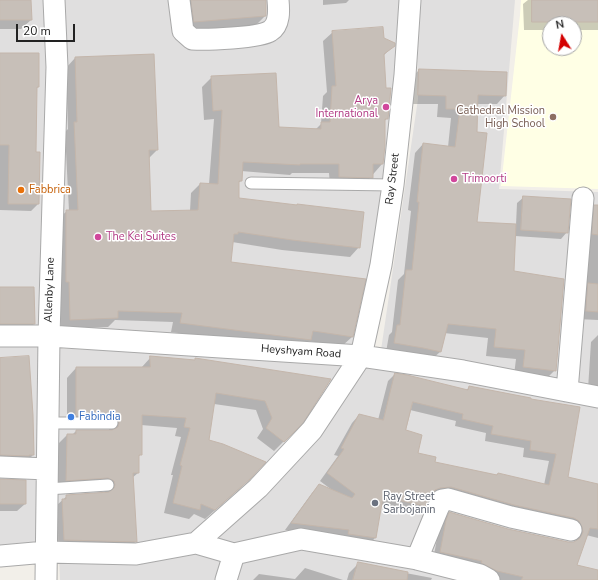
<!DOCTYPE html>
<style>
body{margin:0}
#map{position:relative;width:598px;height:580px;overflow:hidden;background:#f2efe9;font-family:"Nunito Sans",sans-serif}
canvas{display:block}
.north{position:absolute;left:542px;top:16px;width:40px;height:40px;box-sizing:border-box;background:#fff;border:1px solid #a7a7a7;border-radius:50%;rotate:349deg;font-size:11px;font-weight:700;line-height:16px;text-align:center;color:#222}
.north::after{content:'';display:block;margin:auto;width:14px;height:18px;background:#d40000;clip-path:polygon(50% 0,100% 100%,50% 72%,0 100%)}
.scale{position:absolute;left:16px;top:24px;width:59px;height:18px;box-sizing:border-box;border:2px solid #222;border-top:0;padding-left:5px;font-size:12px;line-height:14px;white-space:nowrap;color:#222;-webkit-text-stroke:3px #fff;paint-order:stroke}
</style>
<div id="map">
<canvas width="598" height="580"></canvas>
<div class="north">N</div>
<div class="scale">20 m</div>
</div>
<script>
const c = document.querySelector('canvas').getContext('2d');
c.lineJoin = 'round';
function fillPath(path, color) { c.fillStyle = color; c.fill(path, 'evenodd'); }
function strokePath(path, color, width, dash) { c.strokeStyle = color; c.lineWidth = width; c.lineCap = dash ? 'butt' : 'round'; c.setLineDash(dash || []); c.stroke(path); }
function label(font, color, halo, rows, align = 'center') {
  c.font = font + ' "Nunito Sans",sans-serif'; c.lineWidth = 3; c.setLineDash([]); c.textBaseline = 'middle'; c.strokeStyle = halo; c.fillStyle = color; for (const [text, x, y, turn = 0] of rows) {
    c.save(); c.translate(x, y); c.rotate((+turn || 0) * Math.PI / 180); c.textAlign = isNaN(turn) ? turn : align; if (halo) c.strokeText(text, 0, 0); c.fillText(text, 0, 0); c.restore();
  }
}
const residential = new Path2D(`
 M0 0H51L44 329H0Z
 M60 0H405L370 349 55 330Z
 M416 0H515L499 189 598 192V393L381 350 418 99Z
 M39 342 52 557 0 562V344Z
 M50 348 340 360 539 393 598 406V580H60Z`);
const education = new Path2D(`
 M521 0H598V189L501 186 520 15ZM550 24H574V48H550Z`);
const shadow = new Path2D(`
 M0 0H30L31 20 21 29H0Z
 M178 0H265V16L253 28 182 33Z
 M323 0H349L346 3 323 5Z
 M528 0H598V30H574V24H550V30H524L523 4Z
 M333 32 383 39 394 45 383 56 387 118 384 122 382 164 362 187 330 186 329 173H292L290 175 241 171V181L238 183V198L359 247 350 257 282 250 232 242 230 263 365 279 352 337 342 346 308 341 300 349 171 332 173 322 115 320 108 327 61 329 57 220 67 211H69L65 132 68 129 66 68 75 58 157 150 148 159 150 212 190 211 191 193 200 184H209L214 119 204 120 202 87 212 77 278 128 315 130 321 124 323 96 327 92 323 41Z
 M0 54H38V87L36 89 35 153 38 204 31 211 0 210Z
 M419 70 505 95 497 104H477L476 223 516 225 517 203 524 197 567 232 561 239 515 236 513 272 555 370 546 379 514 375 516 359 486 356 488 338 444 333 440 352 431 360 386 352 389 335 392 332 398 280 404 274 411 211 408 210 415 153 423 144 448 147 451 118 437 117 438 104H410V79Z
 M595 206H598V320L577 319 586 215Z
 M0 288 34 324 26 331H0Z
 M598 335V390L588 389 591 342Z
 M151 357 194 361 196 359 329 380 284 441 274 451 257 438 263 429 256 410 214 404 207 441 239 489 205 519 194 514 189 519 164 513 173 475H171L181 437 175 436 177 428 141 425V454L138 457V473L132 478 136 541 127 551 55 550 57 505 67 496 105 493 104 490H57V445L67 435H72L76 431H109V429L103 425H67V378L76 368H141Z
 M0 359 33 455 26 462H0Z
 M395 374 466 390 470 387 530 398 567 477 598 485V538L586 535 576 565 598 571V580H498L433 560 439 528 442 520 450 513 508 530 569 543 575 542 576 541 575 534 438 494 430 496 425 505 418 513 381 505 375 538 368 545 342 537 285 530 312 493 319 485 332 490 320 481 338 456 334 455 352 423 359 415 378 420 388 381ZM410 410 456 421 455 426 486 433 485 441 524 448 523 457 549 461 544 485 498 474 496 475 434 463 417 453 405 431Z
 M0 480 25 481V504L17 511H0Z
 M358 564 432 578 431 580H347L349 573Z
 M305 568 343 580H253L259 574 295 579Z`);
const building = new Path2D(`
 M0 0H31L32 20H0Z
 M191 0H266V16L194 22Z
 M532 0H598V22H532Z
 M383 27 384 38 395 43V46L384 54 386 88H391L388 119H385V145L383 164H373V178L339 177V164H300V165L243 162 242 181H239V198L297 205V204L364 212 360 248 292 240 238 232V234H234L231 262 366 279 353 337 313 331 311 340 180 323 182 313 118 311V318L70 320 69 282H66V210H78L74 122H77L75 57 154 54 158 150H149L151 211 198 210 200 183 218 184 222 110 213 111 211 76 276 73 279 127 321 129V122H330L332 86H336L332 31Z
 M0 53H39V87H37L36 152H40L39 204H8L9 145H0Z
 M419 69 507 72 506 96 478 95 477 132 487 133 477 222 516 224 514 271 564 279 556 371 523 367 525 350 494 347 496 329 448 324 441 352 423 348 394 343 397 325H400L406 270H412L419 202H417L423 143 455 147 460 109H446V96L418 95Z
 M523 196 571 199 568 233 521 230Z
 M594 205H598V235L592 234Z
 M588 283 598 284V312L586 311Z
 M0 287H34L35 324H0Z
 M29 356 33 415 34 455H29V456L0 455V358Z
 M150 356 195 360V358L331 379 303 423 284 442 266 428 272 418 265 401 216 393 209 440 223 444 266 462 250 479 215 510 201 504 200 510 173 503 182 466 180 465 190 428 184 427 186 418 142 415V455H139V473H133L137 542 64 540 62 499H66V495L109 492 114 488 115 485 114 481 108 478 66 481 67 434H76V430H112L118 427 119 423 118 419 112 416H76V367H150Z
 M395 373 407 375 468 390 469 386 531 398V399L580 407 568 477 598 484V529L590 528 577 565 598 570V580H521L523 577 497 571 481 563 482 561 440 552 446 520 449 512 508 529 568 542H574L580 538 583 532 582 527 579 521 574 518 514 505 451 487 440 488 435 490 431 495 426 506 383 497 376 538 348 534 349 530 291 523 319 484 352 498 355 494 327 473 344 449 341 448 359 414 383 420ZM413 402 463 414 462 419 493 426 491 434 531 441 530 450 556 454 549 485 498 473 497 475 435 462 436 457 418 453 422 435 406 430Z
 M0 479 26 480V504H0Z
 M358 562 408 572 407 580H353Z`);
const lane = new Path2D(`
 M251 183 393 185
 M48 423H112
 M47 489 108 485`);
const street = new Path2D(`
 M179 0 183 31 192 39C206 40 259 38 270 31 280 25 279 10 278 0
 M0 336H49L361 356 463 371 598 397
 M567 391 583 198
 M0 467 47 469
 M196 543 258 488 312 430 361 356 381 265 393 185 405 75 410 0
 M0 556 46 552 136 554 196 543 234 554 301 539 417 559 480 575 489 580
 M417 559 438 508 442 500 448 499 511 517 571 530
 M46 580 49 336 57 67 54 0
 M226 580 234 554`);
const markers = [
 [386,107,4,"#d1479c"],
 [553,117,4,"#8d6e63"],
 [454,179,4,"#d1479c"],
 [21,190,4,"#e8710a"],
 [98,237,4,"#d1479c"],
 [71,417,4,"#3f7fe0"],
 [375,503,4,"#6b7280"]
];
const hotelNames = [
 ["Arya",378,101,"right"],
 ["International",378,114,"right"],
 ["Trimoorti",462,179],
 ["The Kei Suites",106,237]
];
const educationNames = [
 ["Cathedral Mission",545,111],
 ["High School",545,124]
];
const streetNames = [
 ["Ray Street",393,179,-83],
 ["Allenby Lane",50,290,-88],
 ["Heyshyam Road",301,352,4]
];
const foodNames = [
 ["Fabbrica",29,190]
];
const shopNames = [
 ["Fabindia",79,417]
];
const worshipNames = [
 ["Ray Street",383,497],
 ["Sarbojanin",383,510]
];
fillPath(residential, '#e0dfdf');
fillPath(education, '#ffffe5');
fillPath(shadow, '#0003');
fillPath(building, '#c7bfb8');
strokePath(building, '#c4b6ab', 1);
strokePath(lane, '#a9a9a9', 13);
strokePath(street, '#a9a9a9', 23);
strokePath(lane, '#fff', 11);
strokePath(street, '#fff', 21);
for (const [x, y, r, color] of markers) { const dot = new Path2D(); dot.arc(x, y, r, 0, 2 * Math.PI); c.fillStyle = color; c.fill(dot); strokePath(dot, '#fff', 1.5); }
label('11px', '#b23c85', '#fff', hotelNames, 'left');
label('11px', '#785e54', '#fff', educationNames, 'right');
label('11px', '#222', '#fff', streetNames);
label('11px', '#c56008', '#fff', foodNames, 'left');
label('11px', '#366cbe', '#fff', shopNames, 'left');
label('11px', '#5b616d', '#fff', worshipNames, 'left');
</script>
